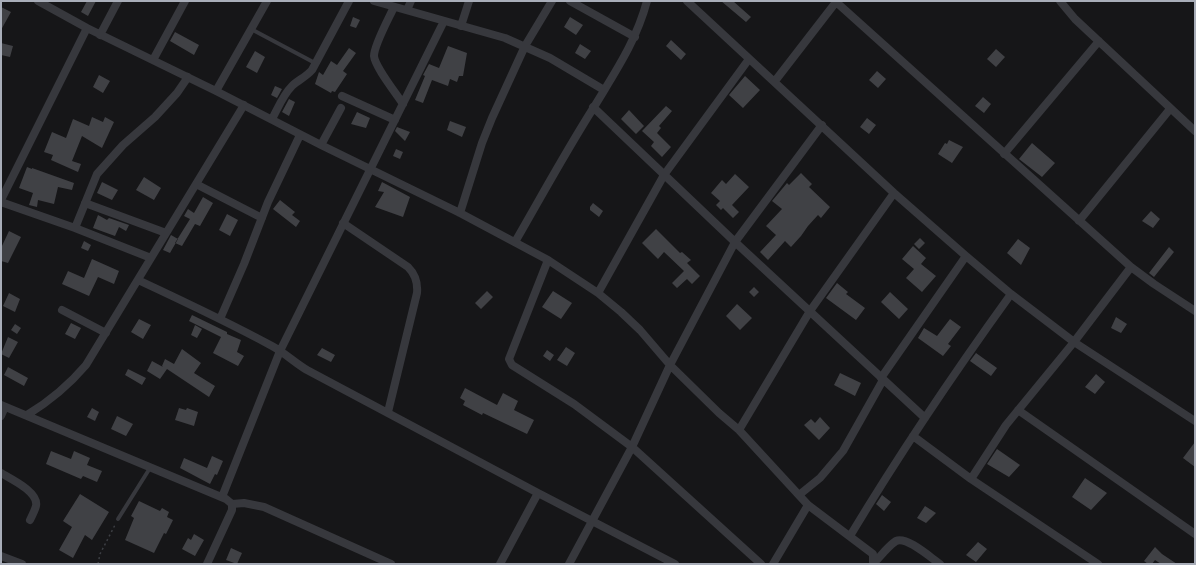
<!DOCTYPE html>
<style>
body{margin:0}
#map{position:relative;width:1196px;height:565px;overflow:hidden;background:#161618;font-family:"Work Sans",sans-serif}
canvas{display:block}
.frame{position:absolute;inset:0;border:2px solid #a8adb8;pointer-events:none}
</style>
<div id="map">
<canvas width="1196" height="565"></canvas>
<div class="frame"></div>
</div>
<script>
const c = document.querySelector('canvas').getContext('2d');
c.lineJoin = 'round';
function fillPath(path, color) { c.fillStyle = color; c.fill(path, 'evenodd'); }
function strokePath(path, color, width, dash) { c.strokeStyle = color; c.lineWidth = width; c.lineCap = dash ? 'butt' : 'round'; c.setLineDash(dash || []); c.stroke(path); }
const building = new Path2D(`
 M87 1H96L88 16 81 12Z
 M721 1H733L751 17 746 22Z
 M1 7 11 12 1 30Z
 M353 17 360 20 356 28 350 26Z
 M570 17 583 25 576 35 564 27Z
 M175 32 199 45 194 55 170 41Z
 M671 40 686 54 681 60 666 46Z
 M1 43 13 46 10 57 1 55Z
 M580 44 591 51 585 59 575 53Z
 M448 46 467 53 463 76H459L457 82 450 79 448 86 432 80 423 103 415 100 425 76 423 75 429 64 439 68Z
 M349 48 356 53 343 71 347 74 335 92 332 91 331 93 315 84 319 72 323 75 331 61 337 65Z
 M996 49 1005 57 996 67 987 59Z
 M255 51 265 57 257 73 246 67Z
 M877 71 886 79 878 88 869 80Z
 M99 75 110 81 103 93 93 87Z
 M745 76 760 90 743 108 729 95Z
 M275 86 282 89 277 98 271 95Z
 M983 97 991 104 984 113 975 106Z
 M289 99 295 102 289 116 282 112Z
 M666 106 672 111 659 126 661 128 657 133 671 147 662 157 651 146 654 142 642 131Z
 M629 110 644 126 636 134 621 119Z
 M357 112 370 118 366 128 351 124Z
 M92 117 103 122 105 117 114 122 102 148 82 136 72 161 81 164 78 172 51 160 53 155 44 152 52 132 66 138 73 119 89 126Z
 M867 118 876 125 869 134 860 127Z
 M450 121 466 127 462 137 447 130Z
 M397 127 410 132 405 141 395 131Z
 M949 140 963 147 952 163 938 154 945 143 947 144Z
 M1032 143 1055 163 1042 177 1019 159Z
 M396 149 403 152 400 159 393 156Z
 M27 167 32 169V168L74 183 72 190 58 187 54 204 38 200 37 207 29 205 33 193 19 188Z
 M801 173 812 184 809 187 830 207 821 218 818 215 808 226 801 236 791 247 785 241 768 260 760 252 776 235 766 226 782 209 772 201 787 183 789 185Z
 M735 174 749 187 732 205 739 212 733 218 723 208 721 210 716 205 720 201 711 193 722 180 726 184Z
 M144 177 161 188 154 200 136 190Z
 M102 182 118 190 112 200 97 193Z
 M382 182 410 197 403 217 375 207 384 192 378 191Z
 M203 197 213 203 200 226 195 224 182 246 175 243 190 219 184 216 188 209 194 213Z
 M280 200 295 212 292 215 300 221 296 227 273 209Z
 M593 203 603 211 599 217 590 210V207Z
 M1151 211 1160 219 1153 228 1142 221Z
 M227 214 238 220 230 236 219 230Z
 M98 215 107 220 109 218 129 225 126 231 119 227 115 236 93 228Z
 M656 229 680 253 682 252 691 260 687 263 700 276 692 284 687 279 677 288 672 283 684 271 664 252 658 259 642 243Z
 M9 231 21 237 8 263 1 261V248Z
 M171 235 178 239 170 253 163 250Z
 M920 238 925 243 919 249 914 244Z
 M1018 239 1030 248 1021 265 1007 253Z
 M84 241 91 245 88 251 81 248Z
 M913 246 926 258 921 264 936 276 922 292 906 278 914 269 902 259Z
 M1169 247 1174 252 1154 277 1149 273Z
 M92 259 119 271 114 284 98 277 89 296 62 284 68 271 84 278Z
 M837 283 848 292 846 294 865 308 856 320 826 298Z
 M754 287 759 292 754 297 749 292Z
 M487 291 493 297 481 309 475 303Z
 M553 291 572 303 561 319 542 307Z
 M890 292 908 309 899 319 881 302Z
 M9 293 20 299 15 312 3 306Z
 M737 304 752 318 740 330 726 316Z
 M192 315 227 332V334L241 340 237 352 244 356 238 366 213 353 221 337 189 321Z
 M1116 317 1127 324 1121 333 1111 328Z
 M139 319 151 325 143 339 131 332Z
 M950 319 961 327 948 344 951 346 943 356 918 338 924 328 937 336Z
 M71 323 81 328 75 339 65 334Z
 M15 324 21 328 17 334 11 330Z
 M195 325 202 329 197 338 191 335Z
 M8 337 18 342 9 358 1 354Z
 M566 347 575 353 567 366 557 360Z
 M322 348 335 355 331 362 317 355Z
 M182 349 201 363 194 373 215 386 209 397 167 369 160 379 147 371 152 361 163 367 162 366 165 359 174 364Z
 M547 350 554 355 550 361 543 356Z
 M976 353 997 368 991 376 970 361Z
 M8 367 28 378 24 386 4 375Z
 M128 369 146 378 142 385 125 375Z
 M840 373 861 383 855 396 834 385Z
 M1096 374 1105 382 1095 394 1085 387Z
 M465 388 497 405 503 393 518 401 514 410 534 420 527 434 483 413 482 415 463 405 465 401 460 398Z
 M92 408 99 412 95 421 87 417Z
 M179 408 186 410 187 408 198 412 194 426 175 420Z
 M117 416 133 424 126 436 111 429Z
 M820 417 830 428 819 440 804 425 811 419 815 423Z
 M1195 442V467L1183 458Z
 M997 449 1020 465 1009 477 987 464Z
 M51 451 71 459 74 451 90 458 87 465 102 471 97 482 83 476 81 479 46 464Z
 M212 456 223 461 217 475 215 474 210 484 180 468 184 458 207 468Z
 M1085 478 1107 493 1091 510 1072 497Z
 M80 494 109 512 92 540 85 535 73 558 59 550 72 527 63 521Z
 M882 495 891 502 884 511 876 504Z
 M139 501 160 511 162 508 169 512 167 517 173 520 166 534 164 533 154 553 125 540 134 518 131 516Z
 M925 506 936 513 926 523 917 518Z
 M194 534 204 540 195 556 182 549 188 538 191 540Z
 M978 542 987 549 976 562 966 555Z
 M1155 547 1162 554 1177 564H1161L1155 560 1152 564H1148L1144 561Z
 M231 548 242 553 237 564 226 560Z`);
const path = new Path2D(`
 M98 564 100 554 115 525`);
const service = new Path2D(`
 M251 29 315 63
 M118 519 150 468`);
const minor = new Path2D(`
 M38 1 87 28 216 91 321 145 460 213 548 260 598 293 621 312 640 330 670 365 719 413 739 430 808 505 873 554V564
 M374 1 505 38 550 58 604 90
 M570 1 635 37
 M687 1 894 193 966 256 1011 294 1074 342 1195 421
 M835 1 1131 267 1154 284 1195 311
 M1060 1 1075 19 1195 131
 M394 7C389 18 374 45 374 56 375 67 396 93 403 104
 M407 10 411 1
 M461 26 469 1
 M100 35 118 1
 M153 60 185 1
 M775 81 836 2
 M216 91 267 1
 M342 96 395 120
 M593 107 735 242 925 418
 M272 119C278 108 283 95 292 86 298 80 306 77 312 70L349 1
 M321 145 341 108
 M1004 154 1099 41
 M196 184 262 218
 M1 200 87 28
 M1 202 75 228 151 258
 M85 203 166 233
 M460 213 482 143 492 118 525 46 552 1
 M1079 221 1170 109
 M343 223 408 267C415 274 418 282 417 293L388 412
 M75 228 97 174 123 145 155 117 177 93 188 77
 M515 242C541 197 566 151 594 107 615 72 636 42 647 1
 M548 260 509 359 512 365 574 404 632 447 761 564
 M138 280C183 301 228 322 272 346 285 353 295 363 307 370L538 493 675 564
 M598 293 664 175 749 59
 M62 310 106 333
 M220 319 244 264 268 202 300 135
 M881 378 966 256
 M1 405 226 499 232 504V510L207 564
 M1018 410 1195 534
 M27 415C50 401 69 385 86 365L244 105
 M1 416 5 407
 M739 430 810 311 894 193
 M913 436 971 479 1098 564
 M1 473C11 479 39 492 36 506 35 510 32 516 30 520
 M971 479 1006 425 1074 342 1131 267
 M799 495 820 478 843 451 883 380
 M222 497 280 351 444 21
 M232 504 244 503 264 507 391 564
 M850 536C900 453 954 373 1011 294
 M1 556 22 564
 M500 564 538 493
 M569 564 632 447 670 365 735 242 822 125
 M773 564 808 505
 M873 564C880 557 888 546 896 541 907 536 931 558 940 564`);
fillPath(building, '#404145');
strokePath(path, '#3d3f44', 1.5, [2, 3]);
strokePath(service, '#37383d', 4);
strokePath(minor, '#37383d', 8);
</script>
